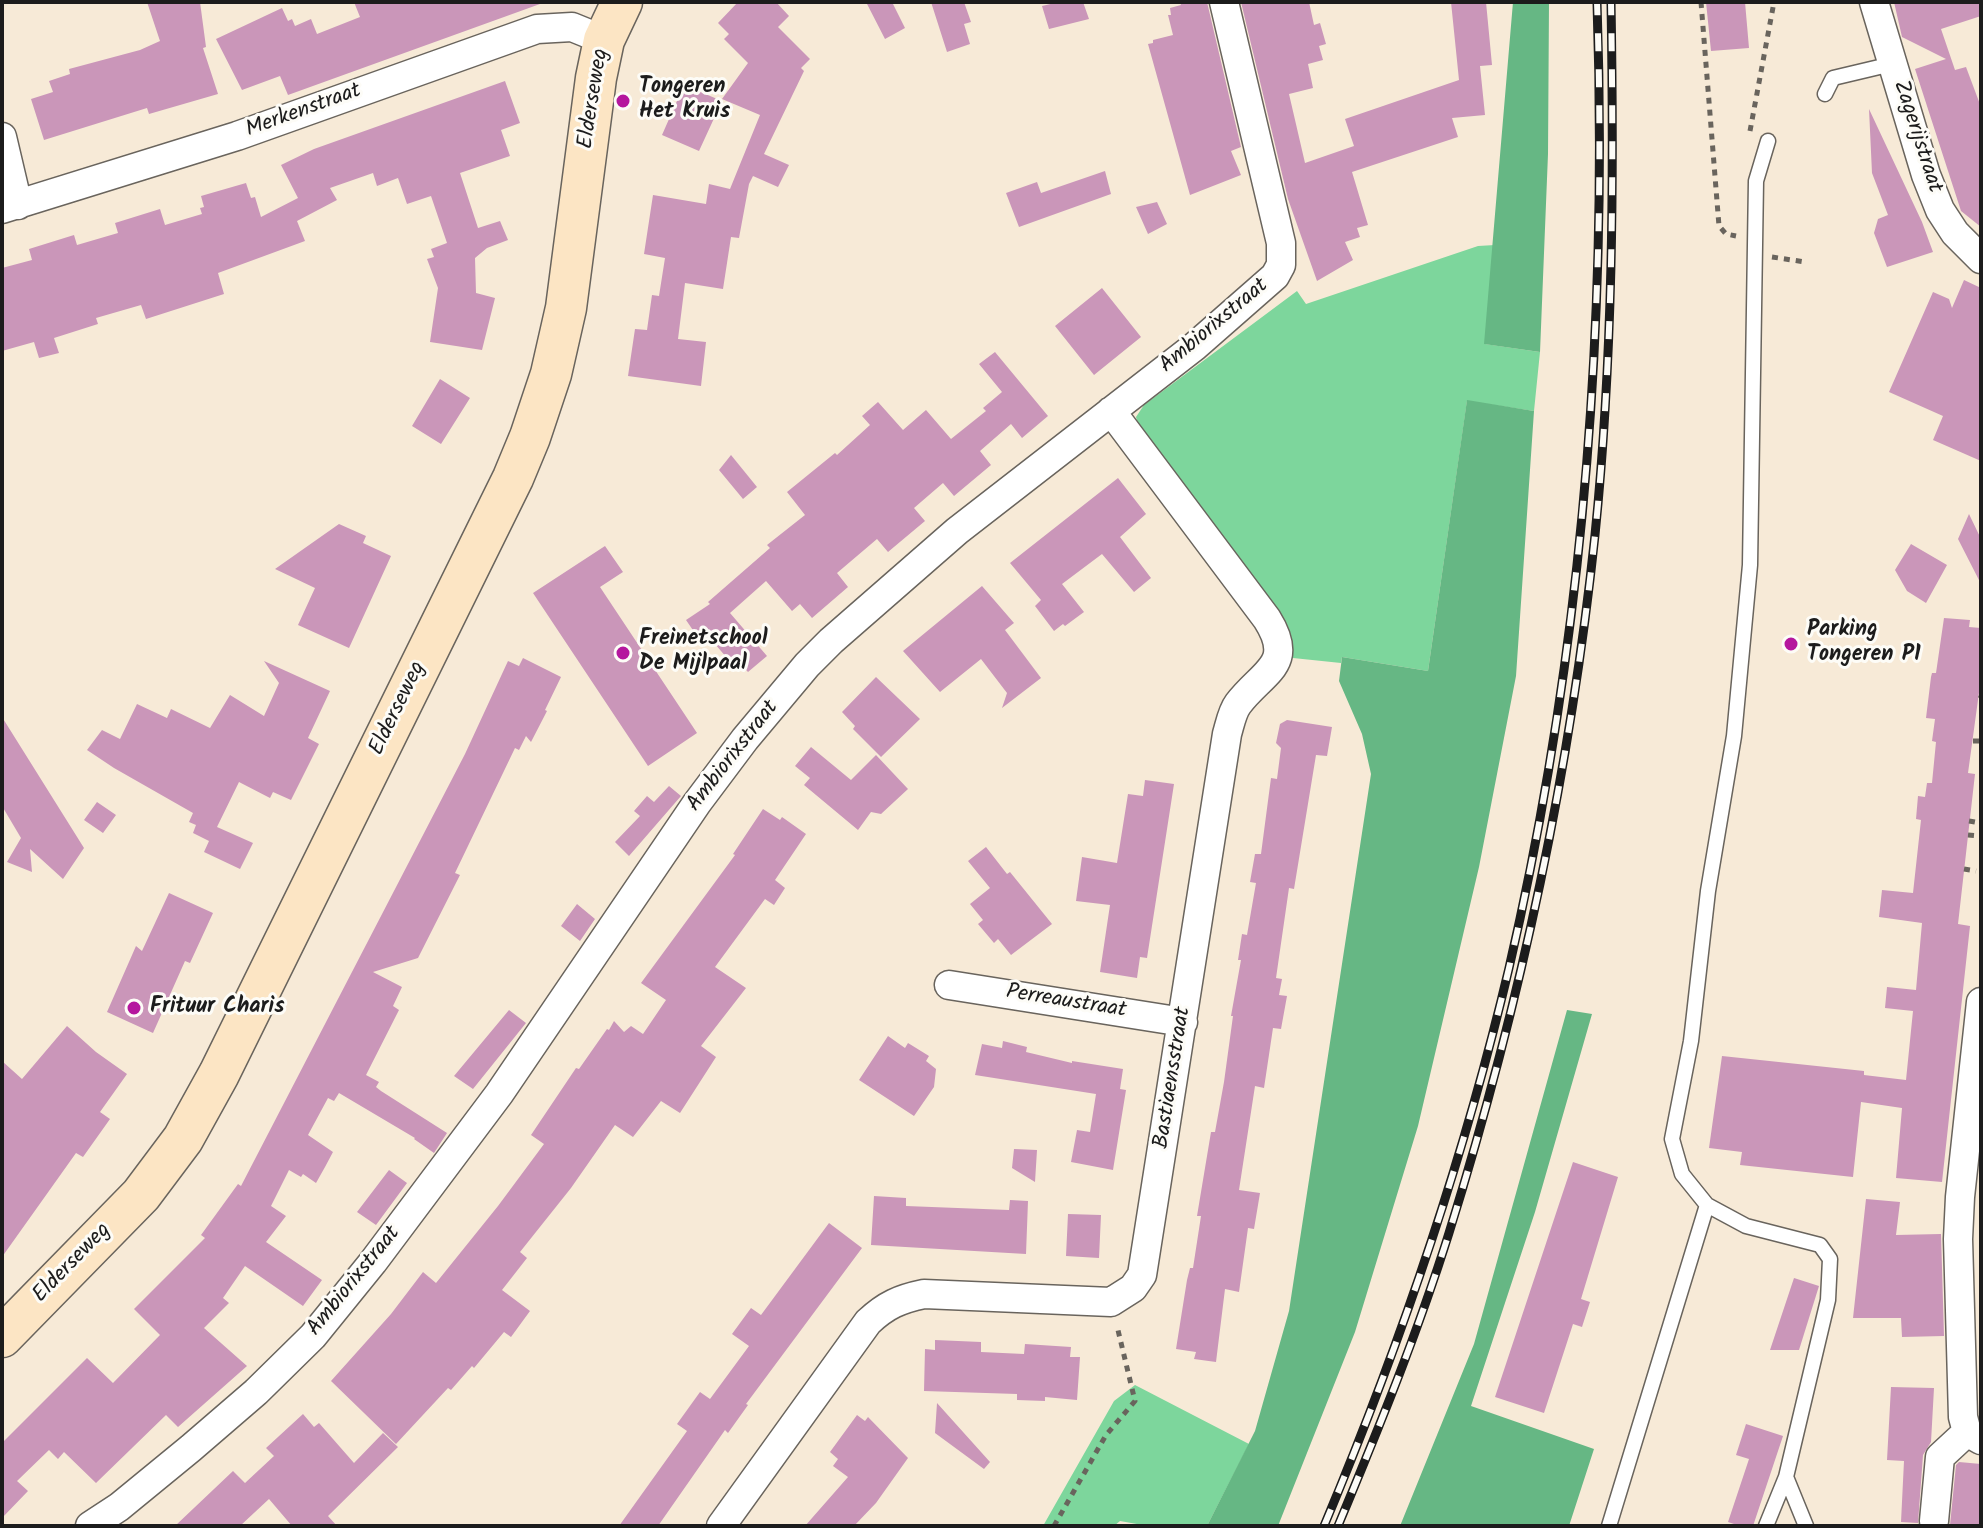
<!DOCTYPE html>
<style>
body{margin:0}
#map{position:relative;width:1983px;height:1528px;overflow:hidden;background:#f7ead7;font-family:Kalam,sans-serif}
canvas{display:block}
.frame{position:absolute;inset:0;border:4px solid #1c1c1c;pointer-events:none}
</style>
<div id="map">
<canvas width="1983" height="1528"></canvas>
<div class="frame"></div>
</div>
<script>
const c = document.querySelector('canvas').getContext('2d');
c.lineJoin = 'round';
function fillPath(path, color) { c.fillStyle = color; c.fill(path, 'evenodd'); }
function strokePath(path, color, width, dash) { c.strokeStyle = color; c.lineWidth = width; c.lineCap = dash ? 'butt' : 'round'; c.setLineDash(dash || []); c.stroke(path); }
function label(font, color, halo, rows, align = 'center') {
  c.font = font + ' Kalam,sans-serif'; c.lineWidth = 6; c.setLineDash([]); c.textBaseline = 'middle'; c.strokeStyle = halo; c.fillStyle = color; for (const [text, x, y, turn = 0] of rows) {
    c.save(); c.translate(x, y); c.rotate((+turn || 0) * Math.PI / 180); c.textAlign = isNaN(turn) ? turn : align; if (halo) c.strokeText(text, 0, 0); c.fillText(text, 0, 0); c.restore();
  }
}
const green = new Path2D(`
 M1495 245 1485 344 1540 352 1534 411 1467 401 1428 671 1342 657 1341 663 1293 658 1288 632 1141 436 1136 417 1144 405 1297 291 1306 304 1478 246Z
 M1135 1385 1249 1444 1207 1526H1148L1120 1521 1114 1526H1043L1114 1401Z`);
const forest = new Path2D(`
 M1513 2H1549L1548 154 1540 352 1484 344Z
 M1467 400 1534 411 1516 676 1479 867 1418 1126 1355 1332 1278 1526H1207L1255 1431 1289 1311 1371 774 1362 734 1339 681 1342 657 1428 671Z
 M1567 1010 1592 1014 1535 1212 1471 1406 1594 1449 1569 1526H1400L1474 1344Z`);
const building = new Path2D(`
 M147 2H200L206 47 203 48 218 94 149 114 147 108 44 140 31 99 53 92 49 81 70 74 69 69 140 50 160 41Z
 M354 2H540V4L288 95 280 76 242 90 216 39 282 8 288 21 292 19 295 26 311 19 317 34 360 17Z
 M738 2H776L789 16 778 27 810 59 801 68 804 71 764 154 789 165 778 187 753 176 749 184 739 238 731 237 723 289 685 283 678 339 706 342 701 386 628 376 635 329 647 330 652 295 659 296 665 258 644 254 653 195 706 204 709 184 730 189 760 115 722 99 748 63 724 39 729 34 718 23Z
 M866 2H892L905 28 885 39Z
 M931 2H964L971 22 964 24 970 44 947 52Z
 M1059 2H1083L1089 19 1049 29 1042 6Z
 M1180 2H1207L1241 147 1231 151 1241 175 1190 195 1148 44 1153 43V40L1173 35 1168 15H1171L1170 8 1181 5Z
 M1241 2H1309L1314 25 1320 23 1326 44 1319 46 1323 60 1308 64 1313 88 1289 94 1305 163 1354 146 1345 119 1459 80 1451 2H1486L1492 65 1480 66 1485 115 1452 118 1458 137 1352 172 1368 225 1357 228 1360 237 1345 242 1353 260 1317 281 1288 199Z
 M1706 2H1745L1749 48 1711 51Z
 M1894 2H1981V16L1941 29 1955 70 1966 67 1981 107V227L1961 211 1915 69 1946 59 1902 37Z
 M505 81 520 123 501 130 510 156 460 173 478 228 500 221 508 240 487 248 475 258 476 293 495 298 482 350 430 342 438 288 427 259 434 257 431 249 447 243 431 196 407 204 398 178 377 186 373 173 330 188 337 200 297 221 305 241 218 273 224 294 146 319 141 305 96 318 98 324 54 338 59 353 39 358 34 342 2 351V268L32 260 29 249 74 235 77 245 118 233 115 223 160 209 165 225 202 214 200 208 204 207 201 196 246 183 251 198 255 197 261 217 298 198 281 165 314 149Z
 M684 85 722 101 699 151 662 135Z
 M1869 109 1922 222 1933 252 1887 267 1874 233 1878 219 1888 215 1872 173Z
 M1105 171 1111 194 1019 227 1006 193 1037 182 1041 193Z
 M1157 202 1167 224 1148 234 1136 207Z
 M1964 280 1981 288V461L1933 440 1943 416 1889 392 1933 292 1949 299 1952 308Z
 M1102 288 1141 337 1094 375 1055 326Z
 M995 352 1048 416 1022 438 1011 424 980 451 991 465 954 496 943 483 914 508 925 521 888 552 877 539 837 573 848 587 812 618 800 604 792 611 766 581 730 613 767 656 748 672 738 661 733 665 709 637 701 642 686 620 710 604 708 602 770 548 767 545 805 515 787 492 835 453 837 455 870 425 862 416 878 402 903 430 926 410 951 439 986 411 983 408 1002 392 979 364Z
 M440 379 470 398 441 444 412 426Z
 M731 455 757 487 743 499 719 470Z
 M1118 478 1146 514 1120 537 1151 578 1134 592 1102 554 1062 584 1084 612 1065 626 1063 624 1054 631 1035 606 1041 600 1010 563Z
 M1969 514 1981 539V584L1958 539Z
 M339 524 366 536 363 543 391 556 349 648 298 625 315 588 275 569Z
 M1911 544 1947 565 1926 603 1907 591 1895 570Z
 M605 546 623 572 600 587 697 733 648 766 533 593Z
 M982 586 1014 623 1005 630 1041 678 1002 708 1007 693 981 659 940 692 903 651Z
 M1944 618 1970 620 1969 627 1981 628V678L1968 773 1975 774 1958 924 1970 926 1942 1182 1896 1178 1902 1108 1861 1102 1853 1177 1740 1165 1742 1152 1709 1148 1722 1056 1864 1071V1075L1906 1080 1913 1011 1885 1008 1887 987 1916 990 1922 923 1879 917 1882 890 1913 893 1921 820 1916 819 1918 796 1925 797 1927 783H1932L1936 742 1932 741 1935 719 1926 718 1931 677 1932 673H1936Z
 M523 658 561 677 545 710 547 711 531 742 526 736 519 750 515 748 455 873 460 875 418 958 373 972 402 987 393 1006 399 1010 366 1075 379 1082 376 1087 381 1091 447 1133 434 1153 414 1139 415 1138 339 1093 334 1101 328 1098 308 1135 333 1152 325 1167 316 1183 303 1174 301 1177 289 1170 271 1206 286 1216 266 1242 322 1280 303 1306 245 1266 223 1298 229 1303 204 1328 247 1366 178 1427 166 1415 96 1483 64 1452 58 1459 49 1450 17 1481 28 1491 2 1518V1443L87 1358 113 1383 160 1335 134 1309 205 1238 201 1235 238 1184 241 1186 465 754 508 661 519 666Z
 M264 661 330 691 308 738 319 744 291 800 273 792 270 798 239 782 217 827 253 843 240 869 204 852 209 841 193 833 196 825 189 822 193 813 114 768 87 750 102 730 120 739 137 704 167 718 171 709 210 728 230 695 264 716 279 683Z
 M876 677 920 719 881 757 853 729 855 726 842 712Z
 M2 717 84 848 63 879 30 849 32 872 7 862 21 838 2 806Z
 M1287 720 1332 727 1327 756 1316 755 1294 889 1289 888 1276 978 1282 979 1279 995 1287 996 1281 1029 1273 1028 1264 1088 1255 1086 1239 1190 1260 1193 1254 1229 1248 1228 1239 1292 1225 1289 1216 1362 1194 1359 1196 1352 1176 1349 1187 1280 1190 1268H1193L1201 1216H1197L1211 1132H1215L1224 1082 1233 1016H1231L1241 960H1238L1242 934 1247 935 1256 883 1250 882 1255 854H1261L1271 778 1277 779 1281 748 1276 743 1280 724Z
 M811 747 851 780 876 755 908 789 881 814 871 812 858 830 804 785 810 778 795 766Z
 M1145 780 1174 784 1147 958 1140 957 1137 978 1100 972 1110 905 1076 901 1082 857 1117 863 1128 794 1143 796Z
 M669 786 681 796 629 856 615 842 640 816 634 811 647 796 654 802Z
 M97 802 116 815 103 833 84 820Z
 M763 809 780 820 782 817 806 834 775 880 785 888 774 905 765 899 715 967 746 988 701 1046 716 1057 680 1113 661 1101 633 1137 615 1125 571 1188 520 1252 527 1258 502 1290 530 1311 511 1337 504 1332 474 1368 472 1366 451 1390 448 1388 396 1444 331 1381 391 1314 423 1272 436 1283 498 1206 544 1144 531 1135 576 1068 579 1069 607 1029 609 1030 614 1021 624 1032 631 1026 643 1034 666 1000 641 983 735 855 733 854Z
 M986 847 1007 874 1010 872 1052 924 1011 955 998 939 994 943 978 924 983 920 970 904 990 888 968 861Z
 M169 893 213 913 190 963 185 961 153 1033 107 1012 136 946 142 951Z
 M577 904 595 919 580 941 561 926Z
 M509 1010 526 1023 473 1089 454 1076Z
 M67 1026 96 1052 127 1074 100 1112 110 1119 83 1157 76 1153 2 1257V1061L22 1079Z
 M888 1036 905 1048 908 1043 929 1056 926 1061 936 1069 934 1087 914 1116 859 1080Z
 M1003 1041 1027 1047 1026 1052 1072 1063V1061L1123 1069 1120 1089 1126 1090 1113 1170 1071 1162 1077 1130 1090 1132 1096 1094 975 1075 982 1044 1002 1048Z
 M1014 1149 1037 1150 1035 1182 1012 1168Z
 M1573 1162 1618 1177 1581 1299 1590 1302 1582 1327 1573 1324 1544 1413 1495 1397Z
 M389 1170 407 1183 376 1225 357 1212Z
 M874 1196 906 1198V1206L1009 1210 1010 1200 1028 1201 1026 1254 871 1245Z
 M1866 1199 1900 1202 1896 1235 1941 1234 1944 1336 1902 1337 1901 1318H1853Z
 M1068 1214 1101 1215 1099 1258 1066 1256Z
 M829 1223 862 1248 746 1404 748 1405 728 1433 725 1430 658 1526H619L687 1431 677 1424 700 1392 710 1399 749 1346 732 1334 751 1308 761 1315Z
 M1794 1278 1819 1286 1799 1350H1770Z
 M935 1340 981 1342V1352L1024 1354 1025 1344 1071 1347 1070 1357H1080L1077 1400 1045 1397V1401L1017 1400V1394L924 1391 925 1349 935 1350Z
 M1891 1387 1934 1388 1931 1442 1923 1455 1918 1523 1901 1522 1904 1461 1887 1460Z
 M937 1403 990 1462 984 1469 935 1433Z
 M303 1414 314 1427 319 1423 354 1463 383 1433 398 1447 328 1516 337 1526H292L269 1499 240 1526H175L233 1471 245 1483 274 1456 266 1448Z
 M857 1415 865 1421 868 1417 908 1458 876 1503 854 1526H805L848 1477 833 1466 838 1459 830 1452Z
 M1746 1424 1783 1436 1753 1526H1740L1728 1522 1749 1459 1736 1455Z
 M1959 1462 1981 1464V1526L1950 1525 1956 1465Z`);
const path = new Path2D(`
 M1701 2 1719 226 1726 234 1736 236
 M1750 131 1774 2
 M1772 257 1805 262
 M1979 695 1981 696
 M1973 741H1981
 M1969 821 1980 823
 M1968 835 1979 836
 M1964 869 1976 871
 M1054 1526 1106 1435 1135 1401 1117 1326`);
const lane = new Path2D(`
 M1825 94 1833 78 1892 64
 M1786 1477 1806 1526
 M1609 1526 1707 1205
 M1766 1526 1786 1477 1828 1300 1830 1259 1820 1245 1746 1226 1707 1205 1682 1174 1672 1139 1691 1041 1708 891 1734 736 1750 565 1756 181 1768 141`);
const street = new Path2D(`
 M1874 2 1926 175 1940 210 1955 233 1981 259
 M2 137 18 205
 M2 209 237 136 537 29 572 27 604 40
 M949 985 1183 1022
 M1981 1002 1960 1197 1958 1239 1963 1417 1967 1432 1981 1440
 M1934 1521 1940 1457 1967 1432
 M90 1526 119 1507 191 1448 256 1392 313 1336 373 1262 499 1094 697 803 745 739 807 665 831 641 957 531 1194 347 1275 276 1281 265V243L1224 2
 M721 1526 868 1322C886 1305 900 1299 924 1294L1111 1302 1133 1288 1142 1275 1227 734C1230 724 1232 712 1238 704 1263 671 1296 665 1267 619L1111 411`);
const secondary = new Path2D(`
 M2 1337 141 1195 183 1139 219 1074 513 478 530 437 551 374 566 308 596 78 604 40 622 2`);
const rail = new Path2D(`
 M1324 1526C1400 1345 1464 1159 1509 968 1582 652 1608 326 1597 2
 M1338 1526C1378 1430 1418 1332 1449 1233 1520 1005 1570 772 1595 535 1613 358 1614 180 1611 2`);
const markers = [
 [623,101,8,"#b5179e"],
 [1791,644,8,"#b5179e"],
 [623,653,8,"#b5179e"],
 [134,1008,8,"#b5179e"]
];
const poiNames = [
 ["Tongeren",639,88],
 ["Het Kruis",639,113],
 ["Parking",1807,631],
 ["Tongeren P1",1807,656],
 ["Freinetschool",639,640],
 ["De Mijlpaal",639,665],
 ["Frituur Charis",150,1008]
];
const streetNames = [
 ["Elderseweg",595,99,-81],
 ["Merkenstraat",304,112,-20],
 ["Zagerijstraat",1916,137,72],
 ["Ambiorixstraat",1215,327,-40],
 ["Elderseweg",399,709,-64],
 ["Ambiorixstraat",734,757,-52],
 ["Perreaustraat",1066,1003,9],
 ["Bastiaensstraat",1174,1078,-81],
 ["Elderseweg",73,1264,-46],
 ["Ambiorixstraat",355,1282,-51]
];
fillPath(green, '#7dd69c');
fillPath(forest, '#66b784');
fillPath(building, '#ca96b9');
strokePath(lane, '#69645d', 17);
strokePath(street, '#69645d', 31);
strokePath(secondary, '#69645d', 43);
strokePath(path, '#69645d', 5, [6, 6]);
strokePath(lane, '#fff', 14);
strokePath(street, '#fff', 28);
strokePath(secondary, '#fce5c4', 40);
strokePath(rail, '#1c1c1c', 9);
strokePath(rail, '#fdfcf7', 6, [18]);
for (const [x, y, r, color] of markers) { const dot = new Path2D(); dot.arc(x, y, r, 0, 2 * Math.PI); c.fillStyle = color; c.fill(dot); strokePath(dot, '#fdfcf7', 3); }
label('bold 22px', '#1c1c1c', '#fdfcf7', poiNames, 'left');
label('22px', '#1c1c1c', '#fdfcf7', streetNames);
</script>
